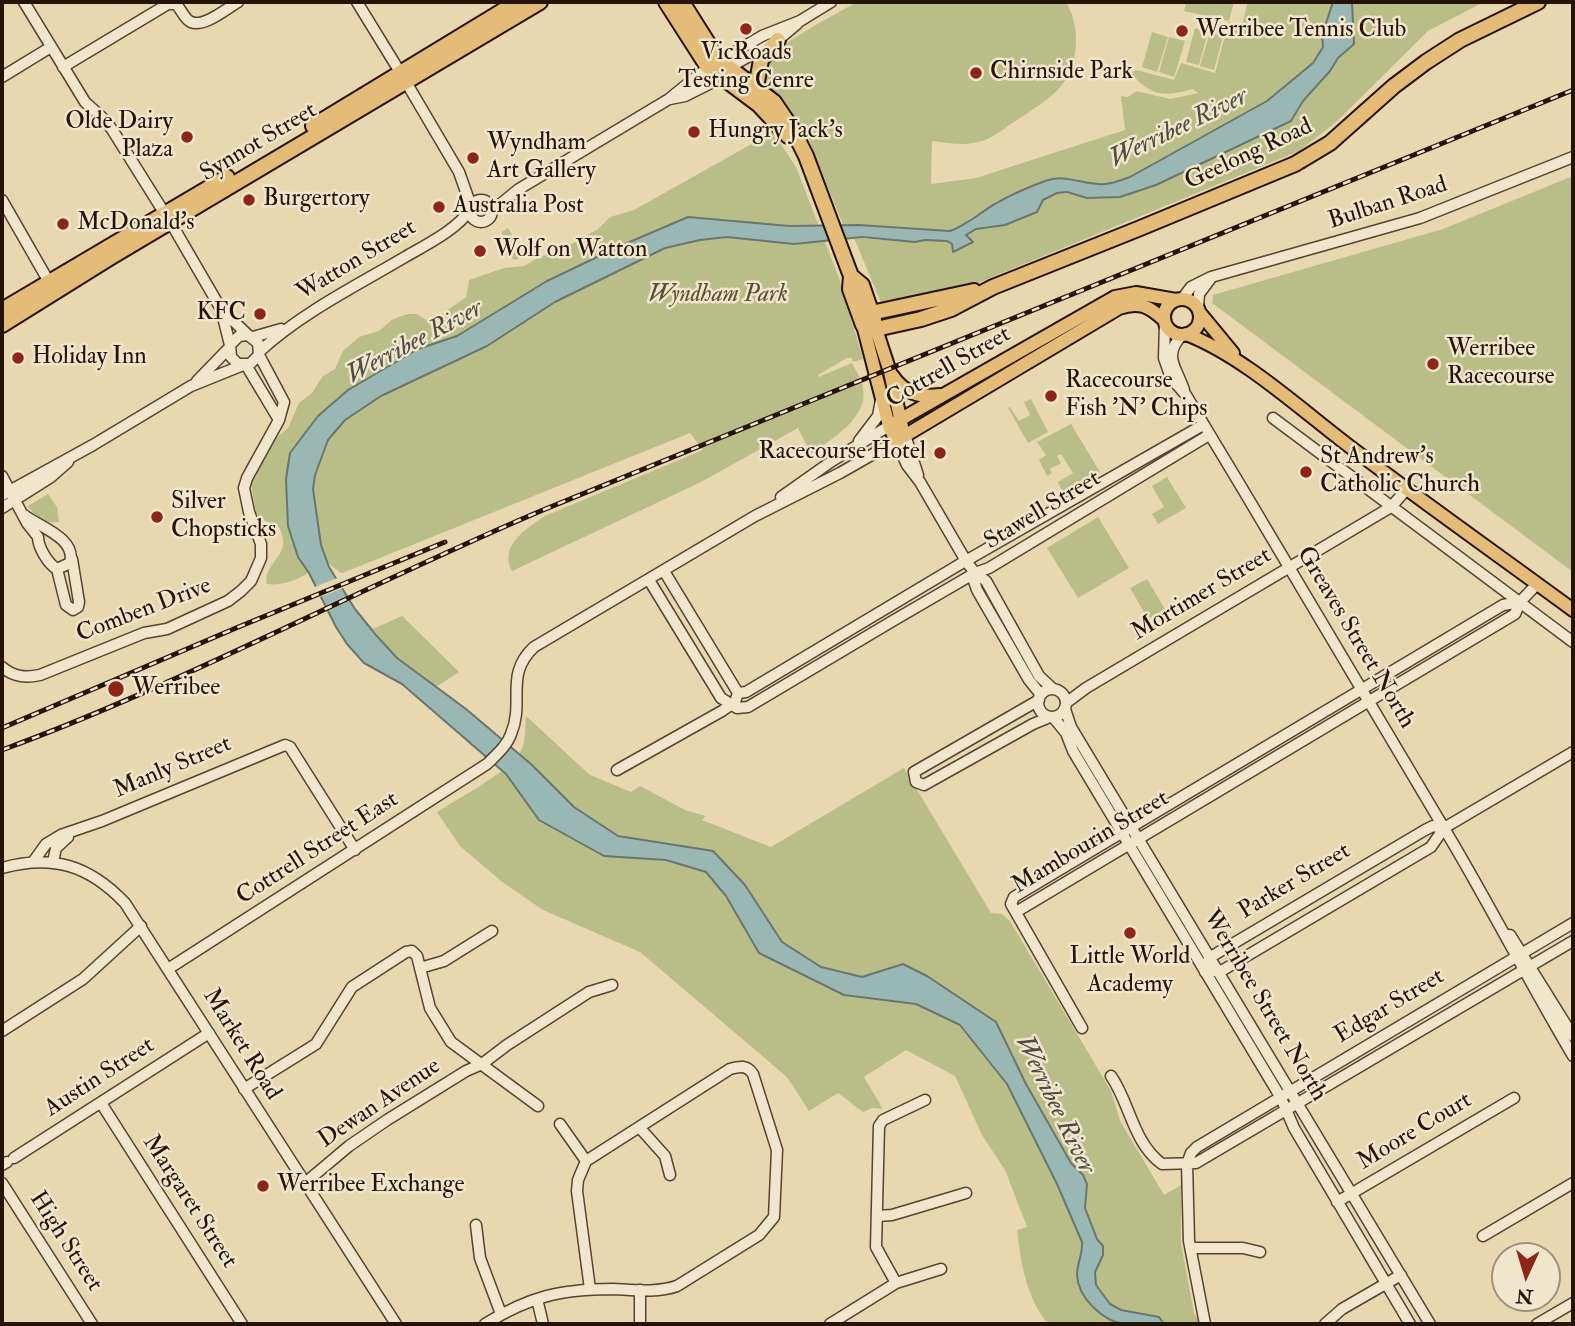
<!DOCTYPE html>
<style>
body{margin:0}
#map{position:relative;width:1575px;height:1326px;overflow:hidden;background:#e8d8af;font-family:"IM FELL Double Pica",serif}
canvas{display:block}
.frame{position:absolute;inset:0;border:4px solid #251306;pointer-events:none}
.north{position:absolute;left:1491px;top:1242px;width:70px;height:70px;box-sizing:border-box;background:#f0e6cb;border:2px solid #9f927c;border-radius:50%;rotate:184deg;font-size:19px;font-weight:700;line-height:28px;text-align:center;color:#251306}
.north::after{content:'';display:block;margin:auto;width:24px;height:32px;background:#8f2418;clip-path:polygon(50% 0,100% 100%,50% 72%,0 100%)}
</style>
<div id="map">
<canvas width="1575" height="1326"></canvas>
<div class="frame"></div>
<div class="north">N</div>
</div>
<script>
const c = document.querySelector('canvas').getContext('2d');
c.lineJoin = 'round';
function fillPath(path, color) { c.fillStyle = color; c.fill(path, 'evenodd'); }
function strokePath(path, color, width, dash) { c.strokeStyle = color; c.lineWidth = width; c.lineCap = dash ? 'butt' : 'round'; c.setLineDash(dash || []); c.stroke(path); }
function label(font, color, halo, rows, align = 'center') {
  c.font = font + ' "IM FELL Double Pica",serif'; c.lineWidth = 5; c.setLineDash([]); c.textBaseline = 'middle'; c.strokeStyle = halo; c.fillStyle = color; for (const [text, x, y, turn = 0] of rows) {
    c.save(); c.translate(x, y); c.rotate((+turn || 0) * Math.PI / 180); c.textAlign = isNaN(turn) ? turn : align; if (halo) c.strokeText(text, 0, 0); c.fillText(text, 0, 0); c.restore();
  }
}
const green = new Path2D(`
 M857 2H1066C1072 12 1076 26 1076 38 1076 84 1052 97 1017 120 1007 126 996 136 985 140 967 147 950 143 932 141L931 184 976 178 1125 130 1121 96 1128 97 1136 91 1170 99 1198 93 1193 89C1164 97 1151 97 1131 73L1136 70 1174 80 1181 63 1215 73 1229 21 1184 11 1186 2H1234L1229 21 1233 25 1242 26 1247 5 1250 2H1333L1322 35 1323 47 1313 63 1267 101 1130 177 1114 183 1097 184 1070 178 1046 180 972 217 956 230 949 231 843 225 809 140 799 123 765 83C764 74 765 63 771 56 787 39 835 15 857 2Z
 M1352 2H1484L1428 31 1335 123 1299 151 973 285 883 307 854 238 915 242C927 240 942 238 952 244L953 251 972 242 966 235 976 229 992 228 1039 206C1049 192 1063 191 1078 196L1156 185 1291 121C1297 115 1299 109 1303 102 1309 93 1338 58 1346 52Z
 M1195 28 1208 32 1199 65 1186 62Z
 M1152 32 1168 37 1157 72 1142 67Z
 M1210 32 1223 36 1214 70 1200 66Z
 M1169 37 1185 41 1174 77 1159 72Z
 M773 132 796 167 839 278 863 359 853 362 852 358H847L818 375 819 377 852 363C856 371 862 380 863 388 869 418 831 439 811 454L798 428 701 482 512 571C498 546 527 528 545 516L703 450 690 433 345 572 341 573 324 560C311 574 287 587 267 584 263 568 280 560 283 546 284 540 282 534 280 528L260 518 256 513 251 484 257 470 276 438 288 428 299 403 312 393 322 377 335 369 343 351 359 337 379 331 393 319 408 314H417L426 320 442 314 466 297 469 280 504 268 524 266 539 257 559 251 598 229 610 217 634 210Z
 M1573 176V572L1212 303 1213 295 1443 229Z
 M508 228 524 255 516 260 506 256 502 232Z
 M1031 399 1048 432 1028 443 1008 408 1010 407 1019 421 1030 415 1024 402Z
 M1071 424 1100 472 1063 494 1058 482 1073 473 1061 454 1057 456 1061 463 1050 469 1052 473 1047 476 1039 460 1046 455 1037 442Z
 M1167 477 1186 508 1158 524 1152 514 1164 507 1152 486Z
 M48 494 57 507 59 522C44 524 36 518 28 506Z
 M1098 517 1129 568 1078 598 1047 548Z
 M1147 579 1165 609 1148 619 1130 588Z
 M402 616 459 672 436 687 397 658 373 629Z
 M526 716 590 775 631 792 640 786 685 810 706 816 702 820 771 847 904 768 991 913 1002 914 1010 921 1111 1091 1120 1121 1164 1195 1181 1185V1244L1194 1313 1200 1324H1048C1026 1297 1021 1264 1017 1230L1027 1227 1005 1170 982 1135 955 1076 906 1050 864 1077 883 1109 872 1108 863 1112 838 1093 809 1111 787 1077 640 952 543 910 501 881 460 846 437 812C459 798 511 771 522 749 526 740 525 725 526 716Z`);
const water = new Path2D(`
 M1333 2H1352L1354 44 1338 58 1330 71 1303 101 1291 121 1156 185 1120 197 1087 198 1067 192 1057 193 1043 200 1037 212 1005 225 976 229 966 235 973 242 953 252 952 244 947 241 925 240 915 242 862 237 794 244 727 237 700 240 665 248 555 302 487 346 381 396 345 420 328 440 315 475 313 489 321 545 329 567 355 609 376 635 397 658 466 709 532 765 574 807 618 836 713 851 745 885 782 942 821 967 862 977 903 964 927 976 996 1022 1026 1084 1071 1163 1083 1175 1087 1184 1085 1208 1097 1239 1103 1246V1255L1095 1272 1096 1285 1110 1304 1121 1310 1159 1317 1164 1324C1151 1324 1136 1326 1124 1324 1103 1321 1078 1298 1077 1275 1077 1263 1083 1254 1082 1242L1057 1184 1007 1084 960 1025 916 1004 844 995 759 953 726 896 706 872 666 860 604 856 539 820 506 774 402 684 364 663 347 644 336 627 309 573 298 557 288 526 286 479 290 453 318 416 348 390 418 349 457 336 547 281 618 247 688 217 789 226 859 225 949 231C959 230 984 210 995 204 1010 195 1029 187 1045 181 1064 174 1079 183 1098 184 1110 185 1119 181 1130 177L1267 101 1313 63 1323 47 1322 35Z`);
const pier = new Path2D(`
 M340 577 346 587 317 598 312 588Z`);
const minor = new Path2D(`
 M24 2 85 102 106 121 113 131 165 214
 M357 2 400 72
 M63 67 168 4H176C181 9 185 20 191 22 204 28 227 8 238 2
 M2 77 51 47
 M406 82 459 172 471 206
 M670 99 685 96 721 78 737 63 778 40 797 24
 M470 211a11 11 0 1 1 22 0a11 11 0 1 1-22 0Z
 M2 200 49 282
 M492 211 519 189 669 99 701 73 740 49 762 36 800 21 831 2
 M171 223 221 309 230 345
 M1182 299 1191 287 1211 277 1420 218 1573 157
 M1198 307 1199 294 1211 278
 M224 312 248 335
 M1165 323 1164 358 1171 378 1186 395 1242 488 1454 845C1495 915 1532 987 1573 1056
 M1183 334C1162 356 1176 366 1184 390
 M253 337 281 329
 M260 351C303 312 356 286 405 257 424 246 460 228 470 209
 M246 365 279 420
 M197 381 230 347
 M1273 418 1573 642
 M905 435 918 475
 M859 441 878 416 881 400
 M2 476 27 523 38 537C38 547 48 564 57 569L70 563C77 538 39 527 24 515
 M2 495 93 445 191 386 243 365
 M781 497 832 461 889 426
 M2 508 51 477 68 462
 M57 569 66 605 73 610 78 607 79 602 72 559
 M664 571 738 693
 M975 573 974 581 977 590 1029 680 1041 695
 M649 580 721 698 737 708 748 707 896 619 975 573 989 568 1209 435
 M2 667C14 677 25 678 40 675L144 633 167 629 228 601 241 591 251 581 261 558V544L249 512 244 488 247 478 279 420 284 402 259 355 258 343 248 335 239 336 230 345 231 357 238 364H250L259 355
 M1038 703a14 14 0 1 1 28 0a14 14 0 1 1-28 0Z
 M738 693 746 692 962 563 1203 425
 M1039 700 914 772 916 782 924 785 1033 724 1050 717
 M1066 703 1086 688 1391 507 1406 490
 M1065 709 1071 727 1430 1324
 M1053 717 1066 733 1073 751 1281 1098 1294 1128 1410 1324
 M617 770 722 711 735 702 738 693
 M1444 828 1433 826 1425 830 1219 952 1209 958 1205 972 1223 970 1431 847 1444 828 1573 752
 M33 862 46 844 61 835 102 821 285 745 290 747 355 850
 M53 862 56 848 68 837
 M2 868C52 854 89 865 125 903L396 1324
 M1016 912 1515 614 1520 602 1537 584
 M1510 935 1573 1036
 M420 968 444 961 492 931
 M168 969 487 764C496 755 507 746 511 734 525 701 504 675 534 647L755 516 840 473 896 441 907 465 920 482 966 561 975 573 986 581 1039 676 1053 689
 M1082 1028 1011 904 1014 897 1503 605 1520 602
 M2 1031 83 979 141 926
 M1111 1076C1130 1103 1133 1143 1162 1164L1196 1163 1573 941
 M244 1089 316 1044 352 987 406 952 412 951 417 956 430 1008 451 1042 538 1106
 M101 1103 242 1324
 M560 1124 586 1161
 M639 1127 665 1156 670 1175
 M14 1158 209 1033
 M2 1165 7 1162
 M2 1183 92 1324
 M305 1183 349 1146 387 1120 466 1071 482 1064 507 1045 589 992 612 985
 M1337 1202 1514 1098
 M877 1216 892 1215 966 1193
 M476 1225 480 1258 501 1314
 M1483 1236 1573 1183
 M1191 1248H1243L1260 1252
 M896 1283 876 1247 879 1126 883 1120 925 1100
 M640 1290V1324
 M537 1299 543 1324
 M485 1324C529 1297 560 1289 613 1289 634 1290 657 1293 677 1286L759 1235 774 1217 777 1150 753 1074C747 1065 740 1066 730 1069L586 1161 578 1180 577 1191 590 1289
 M830 1324 896 1283 941 1269
 M1205 1324 1189 1241 1187 1164 1191 1153 1197 1147 1573 923
 M1325 1324 1342 1309 1401 1275
 M1537 1324 1573 1303`);
const major = new Path2D(`
 M1164 317a18 18 0 1 1 36 0a18 18 0 1 1-36 0Z
 M1200 313 1233 353
 M863 325 889 426 896 441 1119 308C1139 301 1149 306 1164 320
 M876 329 890 372 902 427
 M1186 334C1243 356 1299 408 1349 446 1423 502 1498 555 1573 610
 M892 375C904 393 919 398 940 395
 M889 426 1115 297 1136 293 1176 300`);
const highway = new Path2D(`
 M666 2 707 66 759 105 788 136
 M682 2 718 59 774 102 793 130 806 156 851 276 850 289 863 325
 M756 87 761 60 778 40
 M313 126 517 2
 M851 276 862 285 874 320
 M2 310 227 177
 M871 313 974 291
 M2 325 111 257 540 2
 M876 329 921 319 951 309 993 287 1138 229 1295 164 1330 143 1394 86 1426 62 1460 40 1538 2`);
const rail = new Path2D(`
 M2 728 236 628 445 542
 M2 750C187 682 361 587 543 510L1573 90`);
const markers = [
 [746,29,7,"#8f2418"],
 [1182,31,7,"#8f2418"],
 [976,73,7,"#8f2418"],
 [694,132,7,"#8f2418"],
 [187,137,7,"#8f2418"],
 [473,158,7,"#8f2418"],
 [249,200,7,"#8f2418"],
 [439,207,7,"#8f2418"],
 [63,224,7,"#8f2418"],
 [480,251,7,"#8f2418"],
 [260,314,7,"#8f2418"],
 [18,358,7,"#8f2418"],
 [1433,364,7,"#8f2418"],
 [1051,396,7,"#8f2418"],
 [940,453,7,"#8f2418"],
 [1306,472,7,"#8f2418"],
 [157,517,7,"#8f2418"],
 [116,689,9,"#8f2418"],
 [1130,933,7,"#8f2418"],
 [263,1186,7,"#8f2418"]
];
const poiNames = [
 ["Werribee Tennis Club",1196,31],
 ["VicRoads",746,54,"center"],
 ["Testing Cenre",746,82,"center"],
 ["Chirnside Park",990,73],
 ["Olde Dairy",173,123,"right"],
 ["Plaza",173,151,"right"],
 ["Hungry Jack's",708,132],
 ["Wyndham",487,144],
 ["Art Gallery",487,172],
 ["Burgertory",263,200],
 ["Australia Post",453,207],
 ["McDonald's",77,224],
 ["Wolf on Watton",494,251],
 ["KFC",246,314,"right"],
 ["Werribee",1447,350],
 ["Racecourse",1447,378],
 ["Holiday Inn",32,358],
 ["Racecourse",1065,382],
 ["Fish 'N' Chips",1065,410],
 ["Racecourse Hotel",926,453,"right"],
 ["St Andrew's",1320,458],
 ["Catholic Church",1320,486],
 ["Silver",171,503],
 ["Chopsticks",171,531],
 ["Werribee",132,689],
 ["Little World",1130,958,"center"],
 ["Academy",1130,986,"center"],
 ["Werribee Exchange",277,1186]
];
const streetNames = [
 ["Synnot Street",259,143,-31],
 ["Geelong Road",1249,155,-25],
 ["Bulban Road",1388,204,-18],
 ["Watton Street",357,261,-31],
 ["Cottrell Street",949,368,-30],
 ["Stawell Street",1043,511,-31],
 ["Mortimer Street",1202,595,-31],
 ["Comben Drive",144,611,-21],
 ["Greaves Street North",1355,638,59],
 ["Manly Street",173,768,-23],
 ["Mambourin Street",1091,843,-31],
 ["Cottrell Street East",318,849,-33],
 ["Parker Street",1295,882,-31],
 ["Werribee Street North",1264,1006,59],
 ["Edgar Street",1390,1007,-31],
 ["Market Road",241,1045,58],
 ["Austin Street",100,1078,-33],
 ["Dewan Avenue",380,1104,-34],
 ["Moore Court",1415,1132,-31],
 ["Margaret Street",189,1202,57],
 ["High Street",65,1242,57]
];
const parkNames = [
 ["Wyndham Park",718,296]
];
const waterNames = [
 ["Werribee River",1179,129,-26],
 ["Werribee River",415,343,-28],
 ["Werribee River",1054,1105,64]
];
fillPath(green, '#b9be88');
fillPath(water, '#99b8b4');
strokePath(water, '#6b766e', 2);
fillPath(pier, '#e8d8af');
strokePath(minor, '#564430', 13);
strokePath(major, '#251306', 16);
strokePath(highway, '#251306', 18);
strokePath(minor, '#f0e6cb', 10);
strokePath(major, '#e4bc78', 12);
strokePath(highway, '#e4bc78', 14);
strokePath(rail, '#251306', 5);
strokePath(rail, '#f0e6cb', 2.5, [8]);
for (const [x, y, r, color] of markers) { const dot = new Path2D(); dot.arc(x, y, r, 0, 2 * Math.PI); c.fillStyle = color; c.fill(dot); strokePath(dot, '#f0e6cb', 2.5); }
label('24px', '#251306', '#f0e6cb', poiNames, 'left');
label('24px', '#251306', '#f0e6cb', streetNames);
label('italic 24px', '#594f34', '#f0e6cb', parkNames);
label('italic 26px', '#4e4d43', '#f0e6cb', waterNames);
</script>
